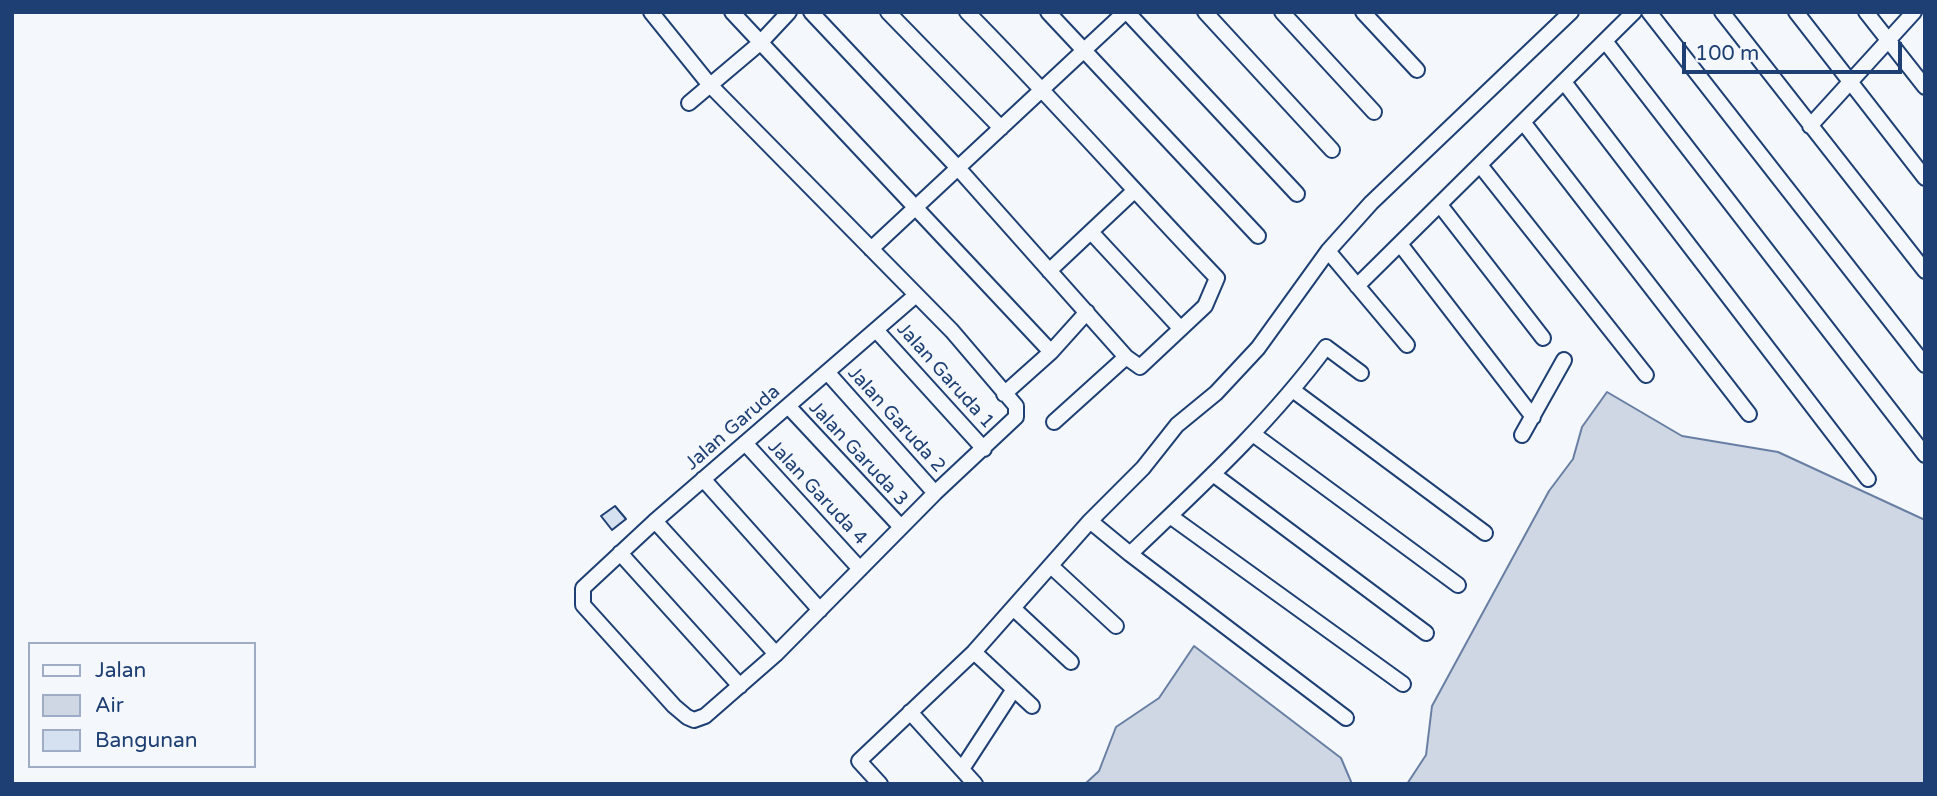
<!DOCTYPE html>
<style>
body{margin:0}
#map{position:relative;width:1937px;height:796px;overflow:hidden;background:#f4f7fb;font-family:"Varela Round",sans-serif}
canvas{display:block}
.frame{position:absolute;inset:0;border:14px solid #1d3f73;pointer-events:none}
.legend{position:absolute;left:28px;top:642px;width:228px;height:126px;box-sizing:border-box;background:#f4f7fb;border:2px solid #9eadc5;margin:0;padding:9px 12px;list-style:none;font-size:21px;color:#1d3f73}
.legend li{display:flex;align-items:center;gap:14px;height:35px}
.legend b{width:35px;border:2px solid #9eadc5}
.scale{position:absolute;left:1682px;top:42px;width:220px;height:32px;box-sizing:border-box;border:4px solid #1d3f73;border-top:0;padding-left:9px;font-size:21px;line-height:24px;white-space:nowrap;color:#1d3f73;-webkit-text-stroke:5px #f4f7fb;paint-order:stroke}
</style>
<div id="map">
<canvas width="1937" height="796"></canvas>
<div class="frame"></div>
<ul class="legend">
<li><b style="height:9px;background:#f4f7fb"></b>Jalan</li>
<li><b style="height:19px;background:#cfd7e4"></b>Air</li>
<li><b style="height:19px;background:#d5e0f0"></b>Bangunan</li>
</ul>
<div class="scale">100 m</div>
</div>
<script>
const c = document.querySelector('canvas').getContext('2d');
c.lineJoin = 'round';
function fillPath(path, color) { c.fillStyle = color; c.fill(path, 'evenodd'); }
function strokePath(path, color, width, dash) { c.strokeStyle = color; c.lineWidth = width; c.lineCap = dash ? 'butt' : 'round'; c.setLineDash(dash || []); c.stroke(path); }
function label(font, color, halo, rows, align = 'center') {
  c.font = font + ' "Varela Round",sans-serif'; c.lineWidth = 5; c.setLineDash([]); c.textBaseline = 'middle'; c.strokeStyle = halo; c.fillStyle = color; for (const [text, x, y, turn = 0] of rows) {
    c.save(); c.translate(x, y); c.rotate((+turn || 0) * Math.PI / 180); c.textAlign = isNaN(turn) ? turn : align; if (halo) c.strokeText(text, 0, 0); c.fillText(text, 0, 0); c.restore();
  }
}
const water = new Path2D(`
 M1607 392 1682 436 1778 452 1925 520V784H1407L1426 755 1432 706 1549 491 1573 459 1582 427Z
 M1194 646 1341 758 1352 784H1085L1099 771 1116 727 1159 698Z`);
const building = new Path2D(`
 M615 506 626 519 612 530 601 516Z`);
const minor = new Path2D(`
 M651 12 709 84 952 331 958 338 1016 406V417L935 493 776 654 705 716 694 720 687 717 674 706 583 605V588L655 521 916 295
 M732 12 1051 352
 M811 12 958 168 1126 357 1140 367 1205 306 1217 278C1133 190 1053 99 967 12
 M888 12 1001 128
 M1048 12 1258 236
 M1127 12 1297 194
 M1205 12 1332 150
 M1282 12 1374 112
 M1363 12 1417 70
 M1649 12 1925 365
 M1722 12 1925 271
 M1796 12 1925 178
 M1866 12 1925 87
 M1605 41 1925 455
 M1564 82 1868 479
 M689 103 760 43 789 12
 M1523 122 1749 414
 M1810 126 1914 12
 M1480 165 1646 375
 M1440 205 1543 338
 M1091 232 1180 328
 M1400 244 1533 417
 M871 249 1125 12
 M1328 251 1407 345
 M1049 271 1134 191
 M1357 286 1634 12
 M876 330 984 449
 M827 372 935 493
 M1294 391 1485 533
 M1004 394 1051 352 1087 312
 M788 406 901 527
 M1054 422 1126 357
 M1253 434 1458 585
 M1522 435 1564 360
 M745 443 860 569
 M1213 474 1426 633
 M703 479 820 610
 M1170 516 1403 684
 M655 521 776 654
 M1090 521 1130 554 1346 718
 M620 553 740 686
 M1130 554C1199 488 1269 424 1326 347L1361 373
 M1051 566 1116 626
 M1013 608 1071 662
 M974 652 1032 706
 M910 712 975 784
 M962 769 1014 689
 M880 784 859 761 974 652 1090 521 1143 468 1177 425 1216 393 1258 348 1328 251 1371 203 1571 12`);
const streetNames = [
 ["Jalan Garuda 1",945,376,48],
 ["Jalan Garuda 2",896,420,48],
 ["Jalan Garuda",733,428,-41],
 ["Jalan Garuda 3",858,454,47],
 ["Jalan Garuda 4",817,493,47]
];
fillPath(water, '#cfd7e4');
strokePath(water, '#687fa3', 2);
fillPath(building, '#d5e0f0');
strokePath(building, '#1d3f73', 2);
strokePath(minor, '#1d3f73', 18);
strokePath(minor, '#f4f7fb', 14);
label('19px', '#1d3f73', '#f4f7fb', streetNames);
</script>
